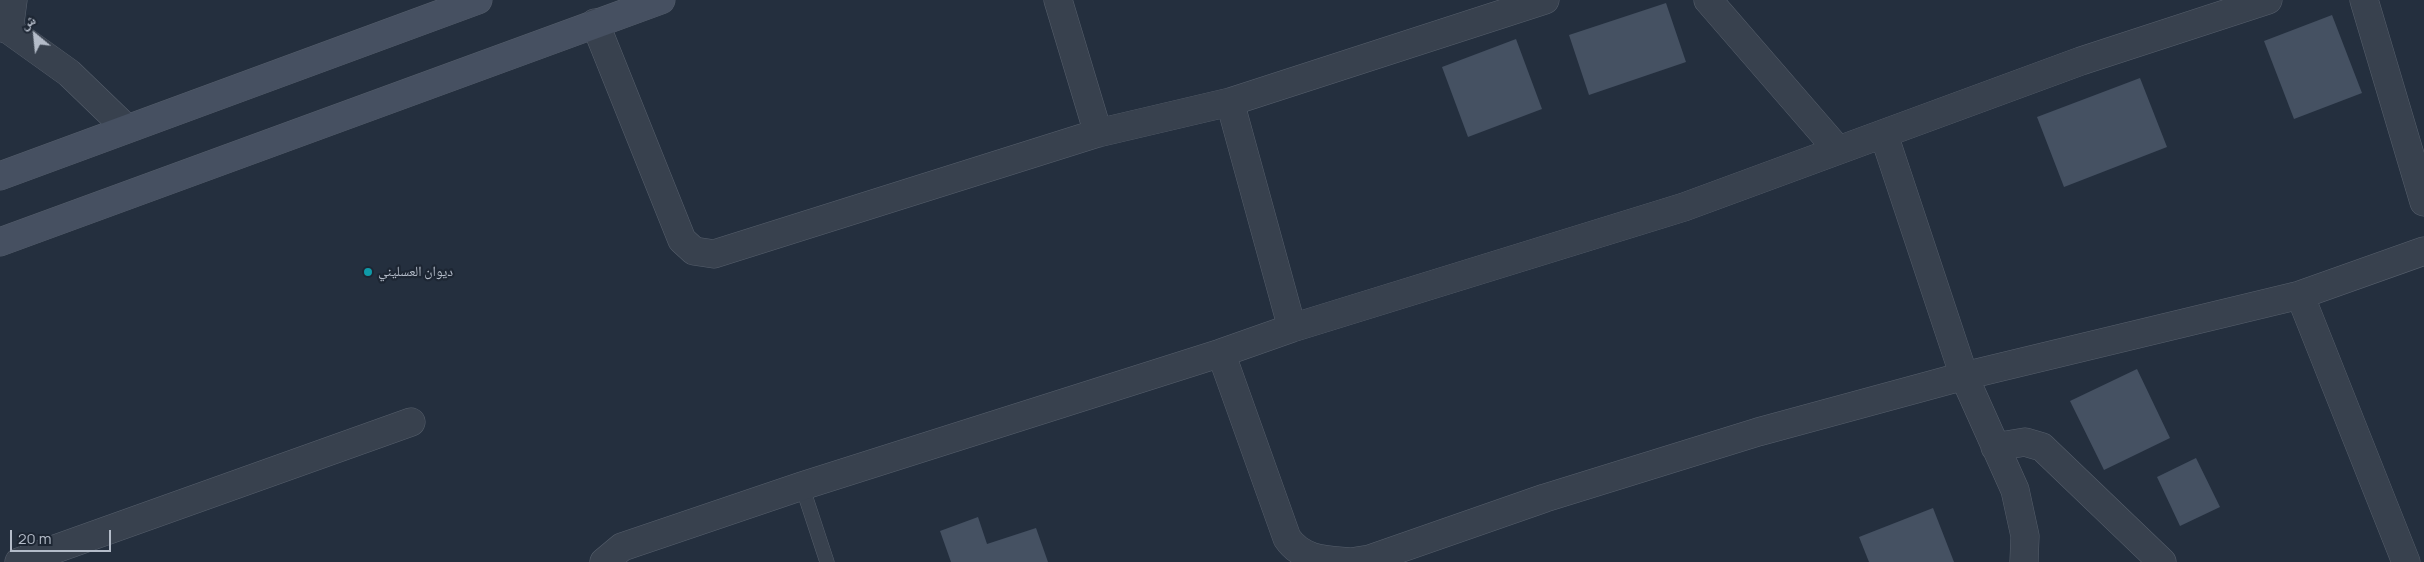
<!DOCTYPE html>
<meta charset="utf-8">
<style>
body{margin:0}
#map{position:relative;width:2424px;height:562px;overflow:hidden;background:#242f3e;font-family:Manrope,"Noto Naskh Arabic",sans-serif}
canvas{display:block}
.north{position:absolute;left:10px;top:10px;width:50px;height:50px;-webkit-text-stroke:4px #1d2633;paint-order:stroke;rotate:332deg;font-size:14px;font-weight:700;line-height:20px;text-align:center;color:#b4bcc9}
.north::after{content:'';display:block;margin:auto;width:18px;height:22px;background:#b4bcc9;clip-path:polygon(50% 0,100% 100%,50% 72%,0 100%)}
.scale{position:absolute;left:10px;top:530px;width:101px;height:22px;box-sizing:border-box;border:2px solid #b4bcc9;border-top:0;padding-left:6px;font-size:15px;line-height:18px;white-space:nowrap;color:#b4bcc9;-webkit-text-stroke:4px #1d2633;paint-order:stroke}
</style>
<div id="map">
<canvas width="2424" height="562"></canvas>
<div class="north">ش</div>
<div class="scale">20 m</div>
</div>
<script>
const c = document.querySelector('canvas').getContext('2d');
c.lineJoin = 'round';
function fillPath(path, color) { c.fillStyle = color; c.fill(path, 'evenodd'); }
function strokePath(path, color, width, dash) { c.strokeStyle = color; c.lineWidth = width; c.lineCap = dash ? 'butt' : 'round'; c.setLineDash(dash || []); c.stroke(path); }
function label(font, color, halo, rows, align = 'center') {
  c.font = font + ' Manrope,"Noto Naskh Arabic",sans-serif'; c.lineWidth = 4.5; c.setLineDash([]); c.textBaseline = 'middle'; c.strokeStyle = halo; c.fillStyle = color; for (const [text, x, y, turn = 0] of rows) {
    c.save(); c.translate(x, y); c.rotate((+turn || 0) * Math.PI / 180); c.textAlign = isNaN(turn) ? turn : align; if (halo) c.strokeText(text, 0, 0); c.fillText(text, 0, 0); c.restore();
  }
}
const building = new Path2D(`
 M1666 3 1686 62 1589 95 1569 35Z
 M2332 15 2362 93 2294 119 2264 41Z
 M1516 39 1542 109 1468 137 1442 67Z
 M2140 78 2167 147 2064 187 2037 117Z
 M2137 369 2170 438 2104 470 2070 401Z
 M2196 458 2220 507 2180 526 2157 477Z
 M1933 508 1954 562H1869L1859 537Z
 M978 517 987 544 1036 528 1048 562H951L940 531Z`);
const lane = new Path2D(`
 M802 486 827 562`);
const street = new Path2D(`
 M1058 0 1098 133
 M1708 0 1838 150
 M2364 0 2424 202
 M595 23 682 240 694 251 714 254 1098 133 1230 102 1545 0
 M0 27 9 30 69 73 126 128
 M9 30 13 0
 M1230 102 1292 328
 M1884 135 1964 376 2015 490 2025 536 2024 562
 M2300 295 2406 562
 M1221 353 1287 538C1302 560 1326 560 1350 562
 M1995 447 2025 442 2042 447 2162 562
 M19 562 411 422
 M604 562 622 547 802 486 1221 353 1292 328 1684 207 2081 61 2268 0
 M1351 562 1370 559 1545 498 1758 432 1964 376 2300 295 2424 251`);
const secondary = new Path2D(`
 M0 176 478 0
 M0 242 661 0`);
const markers = [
 [368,272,5,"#0f9aa8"]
];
const poiNames = [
 ["ديوان العسليني",378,272]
];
fillPath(building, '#455162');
strokePath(lane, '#565f6c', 15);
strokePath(street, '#565f6c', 29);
strokePath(secondary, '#565f6c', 29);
strokePath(lane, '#38414e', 14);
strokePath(street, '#38414e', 28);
strokePath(secondary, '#465061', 28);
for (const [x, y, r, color] of markers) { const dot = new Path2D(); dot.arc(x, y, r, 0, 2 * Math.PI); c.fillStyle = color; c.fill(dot); strokePath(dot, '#1d2633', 2); }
label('14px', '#b4bcc9', '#1d2633', poiNames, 'left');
</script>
